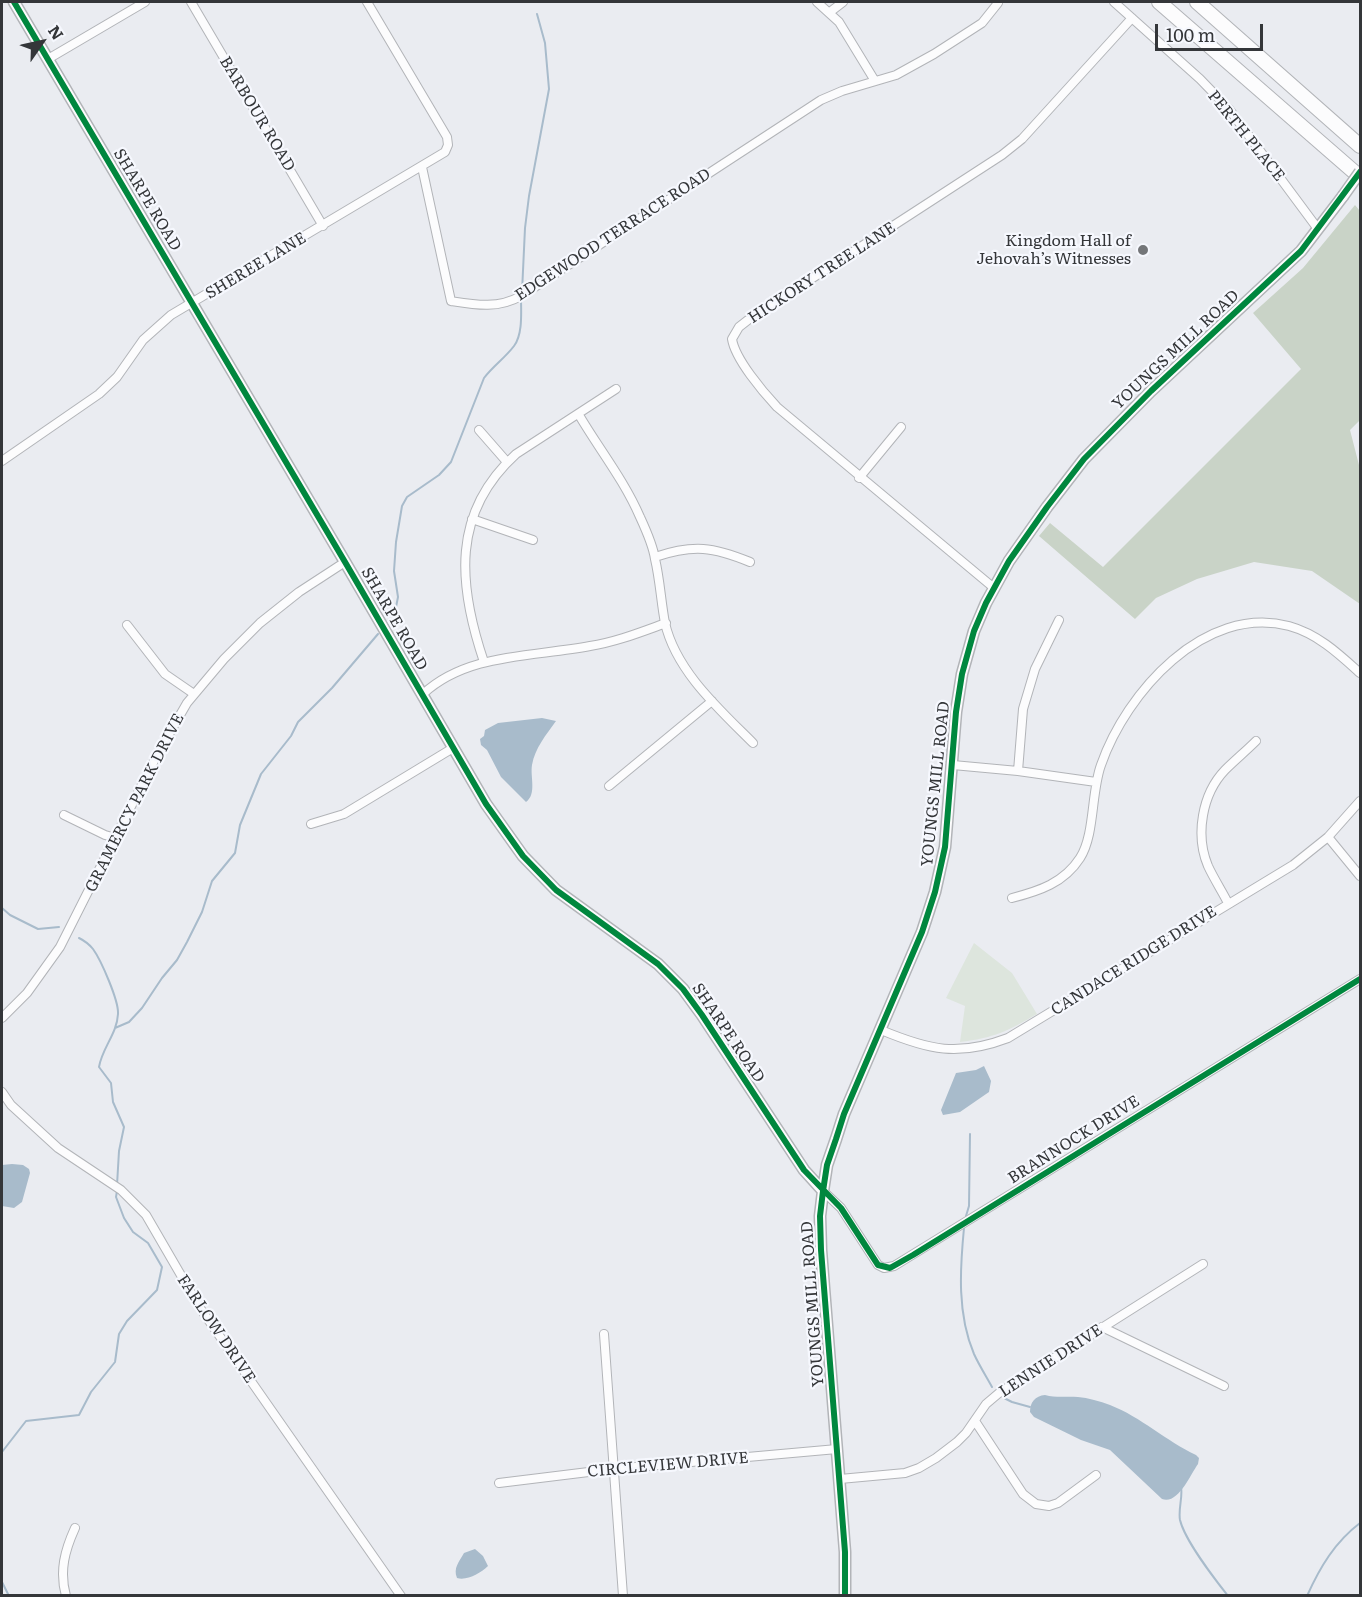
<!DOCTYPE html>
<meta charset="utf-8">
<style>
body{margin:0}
#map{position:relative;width:1362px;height:1597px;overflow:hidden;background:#eaecf1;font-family:Literata,serif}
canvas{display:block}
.frame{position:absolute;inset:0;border:3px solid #343639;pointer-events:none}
.north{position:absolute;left:12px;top:12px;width:60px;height:60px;-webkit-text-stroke:4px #f6f8fe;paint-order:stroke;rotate:56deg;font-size:16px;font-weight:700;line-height:24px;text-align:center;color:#343639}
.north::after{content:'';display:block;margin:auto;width:21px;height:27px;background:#343639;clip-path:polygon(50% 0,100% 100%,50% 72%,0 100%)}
.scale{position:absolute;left:1155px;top:24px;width:108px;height:27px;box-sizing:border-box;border:3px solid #343639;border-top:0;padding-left:8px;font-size:18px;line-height:21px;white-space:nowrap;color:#343639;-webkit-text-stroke:4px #f6f8fe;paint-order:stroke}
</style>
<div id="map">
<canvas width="1362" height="1597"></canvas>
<div class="frame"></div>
<div class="north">N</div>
<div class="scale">100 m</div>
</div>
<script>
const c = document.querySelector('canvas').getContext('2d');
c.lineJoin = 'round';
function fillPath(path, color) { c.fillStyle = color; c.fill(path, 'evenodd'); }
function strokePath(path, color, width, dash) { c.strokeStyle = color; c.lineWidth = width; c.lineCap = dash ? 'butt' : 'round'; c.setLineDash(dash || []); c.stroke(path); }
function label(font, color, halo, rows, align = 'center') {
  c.font = font + ' Literata,serif'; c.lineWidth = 4.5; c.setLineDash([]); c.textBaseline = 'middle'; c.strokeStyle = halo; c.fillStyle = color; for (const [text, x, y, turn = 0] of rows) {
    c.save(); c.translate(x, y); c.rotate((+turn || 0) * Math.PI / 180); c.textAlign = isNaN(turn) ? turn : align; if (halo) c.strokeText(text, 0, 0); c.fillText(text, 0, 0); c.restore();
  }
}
const green = new Path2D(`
 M974 943 1012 973 1037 1014C1008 1031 994 1038 960 1042L965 1006 946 998Z`);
const forest = new Path2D(`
 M1355 205 1360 211V420L1350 430 1360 469V604L1312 571 1254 562 1197 579 1156 598 1135 619 1039 536 1050 523 1103 567 1301 369 1253 313 1303 268Z`);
const water = new Path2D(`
 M542 718 556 721C546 735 535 748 532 765 530 777 537 794 526 802L501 777 487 750 481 745 480 739 484 736 485 730 498 723Z
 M984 1066 991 1081 989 1092 960 1112 943 1115 941 1110 956 1073 976 1070Z
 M12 1164 23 1165 29 1169 30 1173 22 1202 14 1208 2 1206V1165Z
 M1045 1395C1056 1398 1066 1396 1078 1397 1088 1398 1100 1401 1110 1405 1141 1417 1166 1441 1196 1455L1199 1458 1198 1464C1190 1475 1178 1505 1162 1499L1110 1450 1081 1440 1034 1417 1030 1412C1030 1402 1035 1396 1045 1395Z
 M475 1549 483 1556 488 1566C481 1573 467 1581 457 1578 453 1568 459 1562 464 1553Z`);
const stream = new Path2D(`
 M522 292 525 228 529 196 549 89 545 43 537 14
 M394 617 398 597 394 571 396 542 402 506 407 497 439 475 451 462 484 378C493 366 505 358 514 346 523 334 521 312 521 298
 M2 908 10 915 38 929 59 927
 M79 938C85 941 89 944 93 949 101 960 119 1001 118 1014 117 1034 102 1048 99 1067L111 1083 113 1102 124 1127 119 1151 117 1185
 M115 1028 129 1022 142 1008 162 978 177 960 187 942 202 912 212 881 235 853 240 825 261 774 291 736 298 722 332 688 378 634
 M966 1216 969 1206 970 1134
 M964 1228C960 1269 957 1314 974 1354 979 1365 986 1376 992 1387
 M1004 1398 1012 1402 1030 1407
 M2 1452 26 1421 79 1415 91 1392 115 1362 119 1334 127 1321 157 1290 162 1267 148 1243 133 1232 124 1218 116 1197 117 1191
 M1181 1487C1183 1497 1178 1509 1180 1520 1185 1541 1214 1578 1228 1596
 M2 1582 9 1596
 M1307 1596C1320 1567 1335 1542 1360 1523`);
const street = new Path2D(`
 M191 2 323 226
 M817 2 839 22 875 81
 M1114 2 1200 79 1229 109 1318 229
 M830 12 843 2
 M48 59 145 2
 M422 167 451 301C476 305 498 309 521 296L821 100 842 91 896 75 934 54 982 23 998 3
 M579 415C599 449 624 480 640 517 646 530 653 545 655 559 660 580 661 602 665 623 676 671 719 709 753 743
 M479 430 507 462
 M2 461 99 394 117 377 143 340 171 315 445 152 448 145 447 137 367 2
 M859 478 901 427
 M472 519 533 540
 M655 557C694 544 713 547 750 562
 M994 588 777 407C763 392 735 359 732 339L739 327 748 320 1002 155 1022 139 1132 18
 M127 625 165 674 194 694
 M484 662C458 585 451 513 516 454L616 389
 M423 694C467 653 533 657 590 646 616 642 641 632 666 623
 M953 765 1018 771 1096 782
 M1018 771 1023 709 1035 669 1059 620
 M609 786 712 701
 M64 815 105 835 116 838
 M311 824 344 814 453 748
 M1328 837 1360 876
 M1012 898C1039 891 1064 883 1080 858 1095 835 1091 792 1101 765 1126 693 1204 604 1289 626 1318 634 1339 654 1360 673
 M1228 903C1222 891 1214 879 1208 866 1195 835 1202 794 1225 770 1235 760 1246 751 1256 741
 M2 1018 27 993 60 947 157 755 187 703 224 659 260 623 299 592 345 562
 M881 1030C929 1050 958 1057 1008 1038L1293 865 1328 837 1360 801
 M2 1092 11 1105 58 1148 121 1190 146 1215 200 1308 401 1596
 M823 1191 841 1208 878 1265 884 1268 894 1266 1360 979
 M1102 1327 1224 1386
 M604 1334 623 1596
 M975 1421 1023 1494 1036 1504 1049 1506 1058 1503 1096 1475
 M840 1479 905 1473 919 1468 936 1458 957 1442 966 1433 986 1404 999 1393 1203 1264
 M499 1483 613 1469 837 1449
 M66 1596C59 1571 65 1550 75 1528`);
const secondary = new Path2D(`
 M14 2 345 562 486 804 523 856 556 890 658 964 683 989 702 1015 804 1170 823 1191
 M845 1596V1552L821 1250 820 1216 823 1191 827 1165 836 1139 844 1114 922 932 935 892 945 847 956 712 962 674 974 631 986 603 1009 561 1047 507 1084 459 1151 391 1301 251 1343 196`);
const highway = new Path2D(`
 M1159 2 1360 177
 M1197 2 1360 146`);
const secondaryBridge = new Path2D(`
 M1343 196 1360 172`);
const cycleway = new Path2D(`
 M14 2 345 562 486 804 523 856 556 890 658 964 683 989 702 1015 804 1170 841 1208 878 1265 890 1268 913 1255 1360 979
 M845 1596V1552L821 1250 820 1216 823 1191 827 1165 836 1139 844 1114 922 932 935 892 945 847 956 712 962 674 974 631 986 603 1009 561 1047 507 1084 459 1151 391 1301 251 1360 172`);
const markers = [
 [1143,250,6,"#747679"]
];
const streetNames = [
 ["BARBOUR ROAD",257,114,59],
 ["PERTH PLACE",1246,136,51],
 ["SHARPE ROAD",147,200,59],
 ["EDGEWOOD TERRACE ROAD",613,235,-33],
 ["SHEREE LANE",256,266,-31],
 ["HICKORY TREE LANE",822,273,-33],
 ["YOUNGS MILL ROAD",1176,350,-43],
 ["SHARPE ROAD",394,619,60],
 ["YOUNGS MILL ROAD",936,784,-84],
 ["GRAMERCY PARK DRIVE",135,803,-63],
 ["CANDACE RIDGE DRIVE",1134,961,-32],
 ["SHARPE ROAD",728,1033,56],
 ["BRANNOCK DRIVE",1074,1140,-32],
 ["YOUNGS MILL ROAD",813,1304,-94],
 ["FARLOW DRIVE",216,1329,56],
 ["LENNIE DRIVE",1051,1361,-33],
 ["CIRCLEVIEW DRIVE",668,1465,-5]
];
const poiNames = [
 ["Kingdom Hall of",1131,241],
 ["Jehovah’s Witnesses",1131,259]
];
fillPath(green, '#dde5dd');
fillPath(forest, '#c9d3c7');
fillPath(water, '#a8bbcb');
strokePath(stream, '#a8bbcb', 2);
strokePath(street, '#b2b4b8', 10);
strokePath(secondary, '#b2b4b8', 13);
strokePath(highway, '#b2b4b8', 16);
strokePath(street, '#fcfcfd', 8);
strokePath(secondary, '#fcfcfd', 10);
strokePath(highway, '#fcfcfd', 14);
strokePath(secondaryBridge, '#b2b4b8', 13, []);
strokePath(secondaryBridge, '#fcfcfd', 10);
strokePath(cycleway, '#00873e', 6);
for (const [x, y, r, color] of markers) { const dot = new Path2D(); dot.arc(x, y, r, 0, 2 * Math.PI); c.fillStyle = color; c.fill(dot); strokePath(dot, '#f6f8fe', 2); }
label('16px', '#343639', '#f6f8fe', streetNames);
label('16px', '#343639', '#f6f8fe', poiNames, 'right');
</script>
